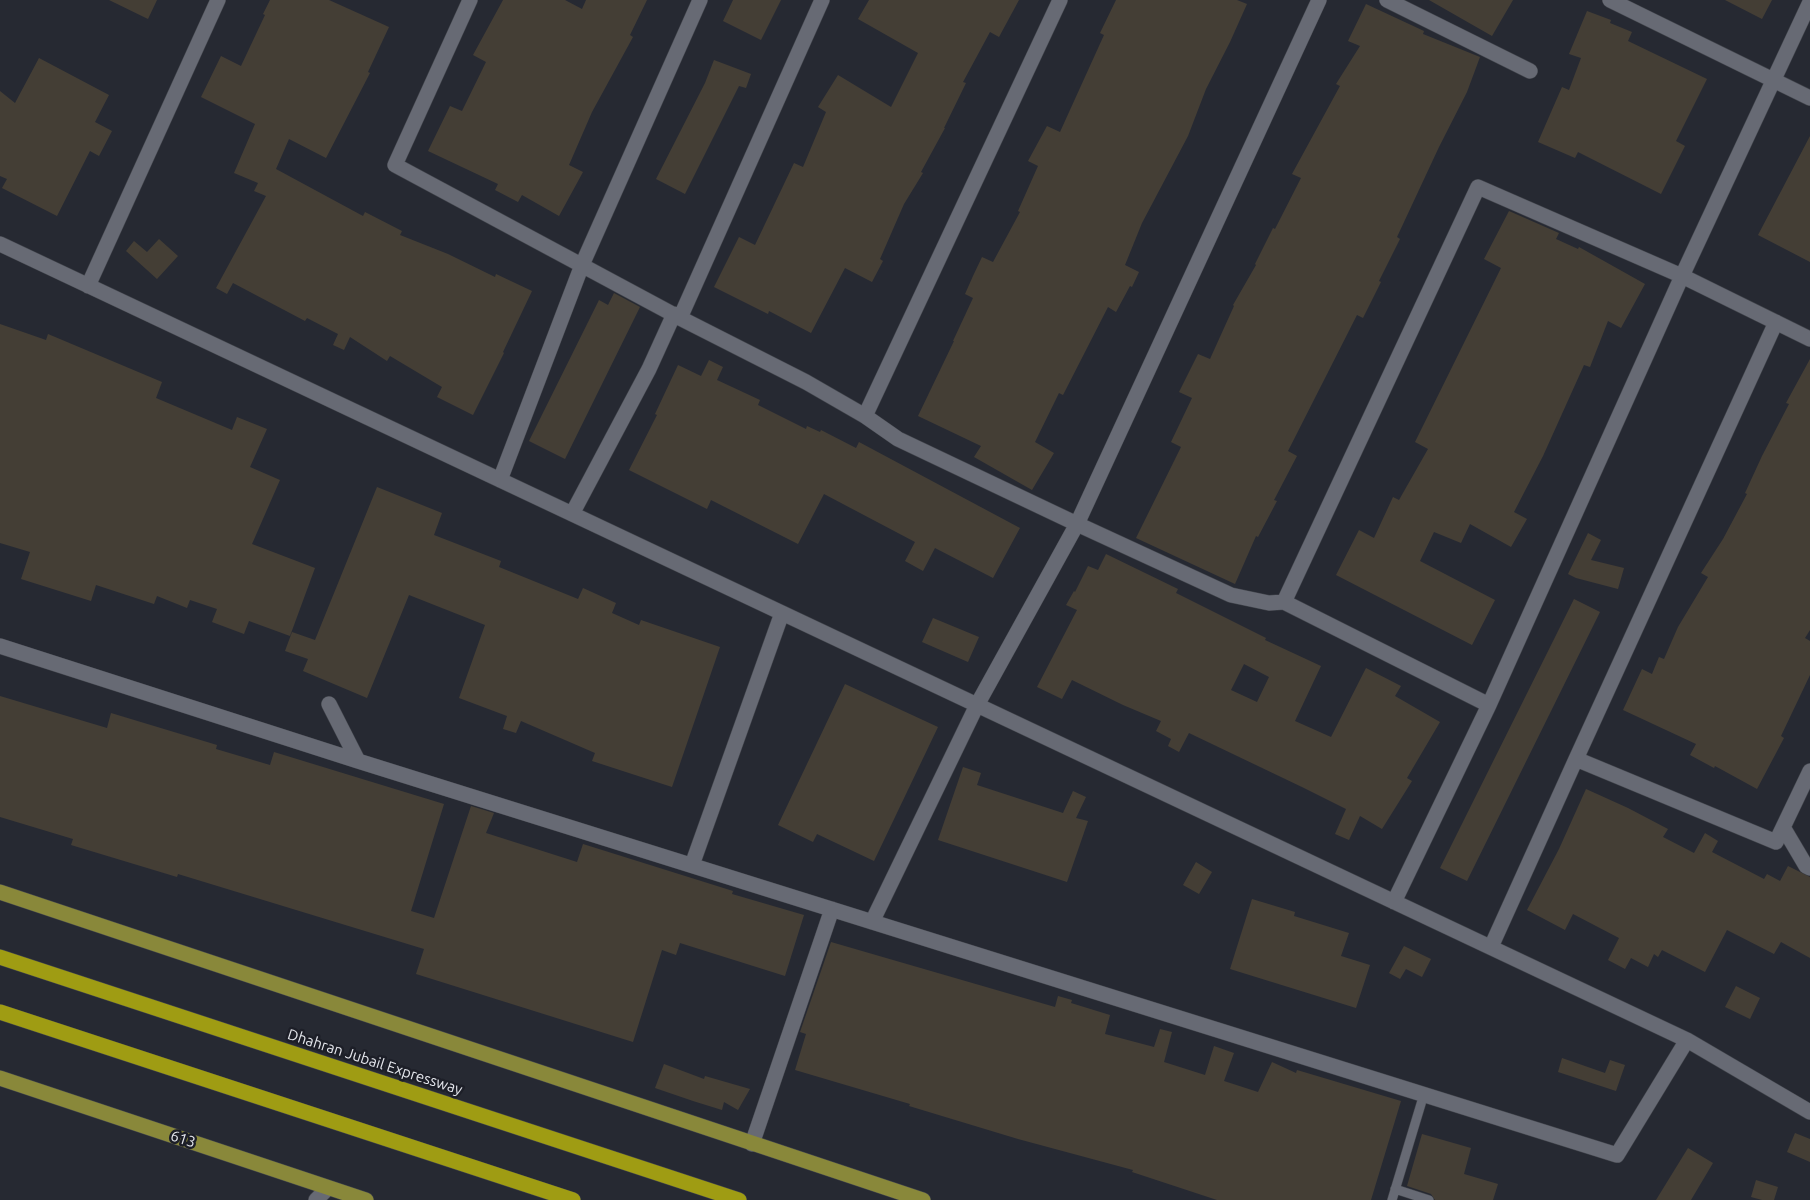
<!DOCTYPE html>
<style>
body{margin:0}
canvas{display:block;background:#262932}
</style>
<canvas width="1810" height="1200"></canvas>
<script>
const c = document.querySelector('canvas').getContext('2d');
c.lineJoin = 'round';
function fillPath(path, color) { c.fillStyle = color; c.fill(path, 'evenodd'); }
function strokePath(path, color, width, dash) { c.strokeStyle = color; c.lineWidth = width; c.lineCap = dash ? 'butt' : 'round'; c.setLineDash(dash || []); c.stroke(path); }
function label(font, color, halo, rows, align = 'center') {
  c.font = font + ' Ubuntu,sans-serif'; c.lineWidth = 5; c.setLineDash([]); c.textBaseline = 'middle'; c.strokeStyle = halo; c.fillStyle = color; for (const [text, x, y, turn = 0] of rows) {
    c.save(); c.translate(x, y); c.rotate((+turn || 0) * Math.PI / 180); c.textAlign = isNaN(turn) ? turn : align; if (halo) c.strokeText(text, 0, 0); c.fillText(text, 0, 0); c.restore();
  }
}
const building = new Path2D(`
 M109 0H157L148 19Z
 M270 0H329L389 27 368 72 370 73 326 158 289 139 276 169 363 216 365 212 402 231 400 235 448 254 495 277 496 274 532 291 503 352 504 353 473 415 437 397 442 387 390 356 387 361 350 337 344 350 333 345 338 334 307 318 305 321 233 283 227 294 216 288 266 196 254 191 258 183 234 173 255 124 201 97 221 56 241 66 265 15 263 14Z
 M503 0H565L582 9 586 0H647L630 35 633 37 592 112 569 165 583 172 559 216 522 195 518 202 495 190 498 184 428 151 450 106 462 111 486 62 473 55Z
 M733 0H781L761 40 723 21Z
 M869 0H1019L999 37 990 32 963 82 966 83 944 128H945L921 172 923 173 904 204 880 259 883 261 872 282 845 268 811 333 769 311 768 314 714 287 739 237 755 245 794 163 803 167 826 112 818 107 838 75 891 107 918 53 858 19Z
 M1116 0H1237L1247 4 1230 42 1206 89 1188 136 1142 223 1125 265 1139 272 1132 287 1130 286 1116 312 1108 307 1063 395 1059 393 1035 442 1054 453 1032 490 974 457 981 446 918 416 954 341H953L973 298 965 294 973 276 982 257 993 262 1020 212 1018 211 1038 166 1028 161 1047 126 1060 132 1104 35 1100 33Z
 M1429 0H1513L1492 36Z
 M1725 0H1772L1762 19Z
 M1366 4 1424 31 1423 34 1480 57 1467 92 1439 147 1397 237 1400 239 1379 281 1381 282 1363 318 1357 315 1288 451 1297 456 1274 500 1277 501 1258 537 1256 536 1235 584 1136 538 1181 447 1171 442 1192 398 1179 392 1198 354 1210 359 1234 306 1233 305 1256 265 1255 264 1273 228 1275 229 1301 178 1292 174 1340 86 1336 84 1360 46 1348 41Z
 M1587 11 1611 20 1610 23 1632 32 1628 41 1707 79 1676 141 1685 146 1661 194 1578 152 1575 158 1538 142 1562 87 1569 90 1581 58 1569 54Z
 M39 58 109 95 95 122 112 131 99 156 90 151 57 216 2 188 7 179 0 176V91L15 103Z
 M714 60 751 74 746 88 739 86 685 194 656 179 705 83Z
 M1810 136V262L1758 235Z
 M1509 211 1559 233 1556 239 1578 249 1579 247 1645 284 1621 328 1608 321 1590 367 1584 365 1543 456 1514 512 1527 519 1511 547 1470 524 1461 543 1434 532 1420 561 1495 600 1472 645 1336 575 1359 530 1374 538 1393 497 1399 500 1428 449 1415 442 1501 268 1484 259Z
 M159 239 178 256 157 279 126 251 134 241 147 252Z
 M614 293 640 307 565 459 529 441 599 300 608 305Z
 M0 324 46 340 48 334 162 382 156 398 232 430 237 417 267 429 250 467 280 480 252 544 315 568 290 636 249 621 244 634 212 622 217 609 190 600 187 608 157 596 154 604 96 585 91 601 21 579 30 552 0 543Z
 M1810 359V630L1805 638 1810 641V675L1781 736 1784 738 1757 789 1715 766 1714 768 1690 755 1696 744 1623 710 1642 669 1652 674 1659 657 1664 659 1678 627 1708 577 1701 573 1723 539 1747 494 1745 493 1762 456 1789 404 1786 403Z
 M709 360 723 367 717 380 760 400 758 405 806 429 807 426 820 432 821 430 856 448 859 442 1020 528 993 578 935 548 923 571 905 561 915 542 824 494 798 544 711 500 707 509 629 470 657 415 655 414 678 365 701 376Z
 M377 487 442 513 434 535 501 561 499 567 578 599 583 588 616 603 612 613 639 625 641 620 720 647 672 787 592 761 595 753 521 721 516 733 503 729 507 716 459 698 485 625 409 595 367 698 303 671 308 659 285 651 292 632 315 640Z
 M1588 533 1601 540 1591 560 1624 568 1618 589 1576 578 1568 574Z
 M1106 554 1178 589 1176 593 1266 638 1265 640 1321 666 1295 721 1331 737 1366 668 1401 686 1395 696 1440 722 1407 778 1412 781 1382 829 1360 816 1349 840 1335 834 1346 809 1304 788 1189 733 1179 752 1168 746 1171 739 1156 731 1161 721 1123 705 1072 680 1062 699 1037 687 1077 610 1066 605 1074 591 1075 592 1088 566 1098 570ZM1244 664 1269 677 1257 702 1231 690Z
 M1574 599 1600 612 1467 881 1440 868Z
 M933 618 979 637 968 662 922 642Z
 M845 684 938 727 874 861 817 834 813 842 778 825Z
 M0 696 107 728 111 713 217 745 216 749 270 765 274 752 444 804 411 911 434 918 471 806 494 813 486 833 577 862 583 844 733 891 732 894 804 915 785 976 680 943 676 955 662 950 633 1042 416 974 424 949 178 874 177 877 71 845 73 839 0 817Z
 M963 767 981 773 977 785 1063 813 1073 791 1086 797 1076 818 1088 821 1067 882 938 840Z
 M1586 789 1628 808 1668 829 1663 837 1694 853 1705 833 1718 841 1712 852 1764 879 1767 874 1780 881 1788 866 1810 877V958L1781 942 1774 954 1727 930 1705 972 1662 950 1658 957 1654 954 1648 967 1631 958 1625 969 1608 960 1619 938 1573 914 1565 930 1527 910 1559 849Z
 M1196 862 1212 872 1199 894 1183 885Z
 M1252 899 1295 912 1294 916 1349 933 1341 956 1370 965 1356 1008 1230 969Z
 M831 942 1055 1007 1058 996 1072 1000 1071 1003 1110 1015 1105 1034 1154 1047 1160 1029 1172 1032 1164 1062 1205 1075 1214 1046 1234 1053 1224 1081 1258 1092 1272 1062 1296 1073 1297 1070 1401 1101 1371 1200H1217L1132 1172 1133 1170 1018 1139 909 1106 910 1104 795 1070 806 1034 800 1032Z
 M1404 946 1431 959 1422 977 1406 969 1400 979 1389 973Z
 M1736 986 1760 998 1750 1019 1725 1007Z
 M1562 1058 1605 1073 1610 1060 1625 1065 1616 1091 1558 1072Z
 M664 1064 704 1079 705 1076 750 1089 738 1110 724 1102 722 1110 693 1101 655 1088Z
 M1795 1133 1810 1139V1162L1787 1152Z
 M1422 1134 1471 1148 1464 1174 1498 1184 1493 1200H1435L1431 1194 1407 1186Z
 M1688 1148 1713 1163 1691 1200H1656Z
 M1756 1180 1778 1187 1774 1200H1762L1751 1197Z`);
const service = new Path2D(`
 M1395 1189 1429 1200
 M1392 1200 1424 1094`);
const minor = new Path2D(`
 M470 0 395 165 680 318 806 382 865 416 1060 0
 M1387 0 1530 71
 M1610 0 1810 98
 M0 244 1687 1040 1810 1112
 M88 286 218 0
 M680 318 822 0
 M865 416 898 439 1077 524 1231 595 1269 603 1284 602
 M500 480 582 265 700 0
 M572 514 649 369 674 314
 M0 646 358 761 1617 1155 1687 1040
 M329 704 358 761
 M1489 705 1284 602 1478 187 1682 276 1810 339
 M1576 759 1776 842 1810 771
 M1783 827 1806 866 1810 868
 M692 865 782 613
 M1394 902 1489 705 1682 276 1810 2
 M872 922 977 705 1077 524 1319 0
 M1491 947 1576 759 1776 322
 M752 1144 832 909
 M316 1200 328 1188`);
const primary = new Path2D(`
 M0 892 923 1200
 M0 1078 366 1200`);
const motorway = new Path2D(`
 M0 957 739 1200
 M0 1012 573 1200`);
const streetNames = [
 ["Dhahran Jubail Expressway",375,1062,18],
 ["613",183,1139,18]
];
fillPath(building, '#443e35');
strokePath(service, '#42454c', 10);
strokePath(minor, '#42454c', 16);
strokePath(primary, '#42454c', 16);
strokePath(motorway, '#42454c', 16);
strokePath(service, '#676a74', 9);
strokePath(minor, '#676a74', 15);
strokePath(primary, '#89883a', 15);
strokePath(motorway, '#9f9c13', 15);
label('15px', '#e5e7ed', '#1d1f28', streetNames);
</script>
